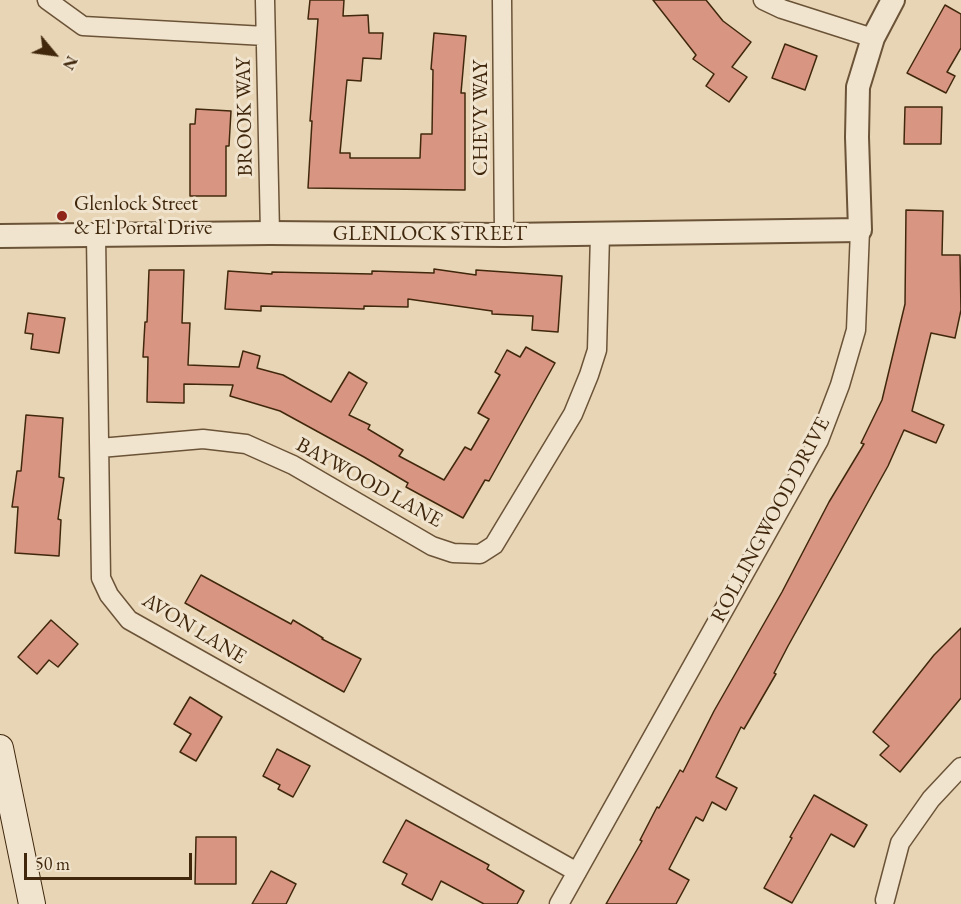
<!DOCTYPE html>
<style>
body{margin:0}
#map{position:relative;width:961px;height:904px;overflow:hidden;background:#e8d5b5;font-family:"EB Garamond",serif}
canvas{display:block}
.north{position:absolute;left:24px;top:24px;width:60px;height:60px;-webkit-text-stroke:4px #f0e4cf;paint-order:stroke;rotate:119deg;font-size:16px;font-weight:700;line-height:24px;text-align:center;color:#41280d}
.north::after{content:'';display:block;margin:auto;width:21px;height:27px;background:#41280d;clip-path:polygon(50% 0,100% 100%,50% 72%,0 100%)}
.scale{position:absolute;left:24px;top:853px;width:168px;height:27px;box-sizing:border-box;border:3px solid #41280d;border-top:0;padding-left:8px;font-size:18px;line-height:21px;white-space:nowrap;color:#41280d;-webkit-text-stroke:4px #f0e4cf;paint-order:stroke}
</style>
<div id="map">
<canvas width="961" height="904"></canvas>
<div class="north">N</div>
<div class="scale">50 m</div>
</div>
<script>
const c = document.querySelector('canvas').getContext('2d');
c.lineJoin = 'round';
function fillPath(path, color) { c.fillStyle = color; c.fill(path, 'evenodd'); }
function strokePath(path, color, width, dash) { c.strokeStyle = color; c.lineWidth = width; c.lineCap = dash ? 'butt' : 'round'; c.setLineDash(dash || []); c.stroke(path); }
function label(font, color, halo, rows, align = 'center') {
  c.font = font + ' "EB Garamond",serif'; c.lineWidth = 6; c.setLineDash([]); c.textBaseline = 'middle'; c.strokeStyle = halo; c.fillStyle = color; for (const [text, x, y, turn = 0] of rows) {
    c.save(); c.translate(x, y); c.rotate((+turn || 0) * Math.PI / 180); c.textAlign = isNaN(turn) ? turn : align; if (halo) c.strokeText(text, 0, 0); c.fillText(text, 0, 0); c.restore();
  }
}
const building = new Path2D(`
 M310 0H344L343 16 368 15 369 33H383L381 59 363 58 361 81 347 80 340 153H350V158H420L421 134H432L433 70 431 69 434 33 466 36 461 93H465V190L308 188 312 121H310L318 19H308Z
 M653 0H706L723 21 751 42 732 67 747 77 729 102 706 86 714 74 693 59 696 55Z
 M945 5 961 14V48L947 72 955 76 946 93 907 73Z
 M785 44 817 56 805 90 772 78Z
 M905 107H942L941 144H904Z
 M196 109 231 111 229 146H226V196H190V124H195Z
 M906 210 943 211 942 255H960L961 310 955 338 931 333 912 411 944 425 936 443 904 430 888 466 788 646 774 673 776 674 744 729 741 727 716 777 737 788 726 810 712 802 703 821 696 817 669 869 689 880 676 904H606L642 841 640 840 657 807 659 808 680 770 683 772 714 711 782 592 829 502 864 444 861 443 882 400 905 304Z
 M434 269 476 275V270L562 276 558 332 532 330 533 316 492 314V311L408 299V307L364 306V309L261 306V311L225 309 228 271 272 274V272L372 274V271L434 273Z
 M149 270H184L182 323H190L188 365 239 367 243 351 260 356 257 368 283 375 331 402 349 372 367 383 349 415 370 425 368 429 403 450 399 456 444 480 465 447 471 450 489 419 478 413 500 375 495 372 507 350 520 357 526 347 555 363 489 481 485 480 463 518 406 487 408 483 364 457 280 411 230 396 233 385 184 384V403L147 402 148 357H143L145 322H147Z
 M28 313 65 318 59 353 31 349 33 334 25 333Z
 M26 415 63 418 59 477 64 478 58 519 61 520 59 556 15 553 18 507H12L17 471H21Z
 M201 575 291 624 293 620 323 638 322 639 361 659 344 692 185 603Z
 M51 620 78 644 58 667 49 660 37 674 18 657Z
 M961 628V698L900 772 880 755 889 746 873 732 934 655Z
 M190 697 222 717 196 761 180 752 191 734 174 724Z
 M277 749 310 766 293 797 278 789 280 785 263 776Z
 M814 795 867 825 854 847 831 834 792 903 764 888 792 838 790 837Z
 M406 820 489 865 487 869 524 891 517 904H484L441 881 432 900 402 884 407 874 383 862Z
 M196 837H236V884H195Z
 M271 871 296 884 286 904H252Z`);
const minor = new Path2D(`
 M47 0 83 26 265 36
 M265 0 270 233
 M502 0 504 235
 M763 0 782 9 873 38
 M96 236 101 578 109 595 129 620 577 872
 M100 448 203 439 246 444 293 465 432 546 453 553 480 554 494 545 573 414 589 375 597 350 600 234
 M885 900 900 843 931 799 961 767
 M559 904 819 440 840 385 856 330 860 230`);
const tertiary = new Path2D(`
 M0 236 270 233 504 235 860 230 857 137 858 87 873 38 893 0`);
const secondary = new Path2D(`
 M0 748 32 904`);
const markers = [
 [62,216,6,"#8f2418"]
];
const streetNames = [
 ["BROOK WAY",245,117,-91],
 ["CHEVY WAY",481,118,-90],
 ["GLENLOCK STREET",430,234],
 ["BAYWOOD LANE",369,483,29],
 ["ROLLINGWOOD DRIVE",771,520,-62],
 ["AVON LANE",194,629,31]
];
const poiNames = [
 ["Glenlock Street",74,204],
 ["& El Portal Drive",74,228]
];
fillPath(building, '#d79582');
strokePath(building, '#41280d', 1.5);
strokePath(minor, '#6b5337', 21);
strokePath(tertiary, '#6b5337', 26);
strokePath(secondary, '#41280d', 28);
strokePath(minor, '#f0e4cf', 18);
strokePath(tertiary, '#f0e4cf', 22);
strokePath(secondary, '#f0e4cf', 26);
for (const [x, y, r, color] of markers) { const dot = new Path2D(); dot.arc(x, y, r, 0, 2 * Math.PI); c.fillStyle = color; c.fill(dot); strokePath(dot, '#f0e4cf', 2); }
label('21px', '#41280d', '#f0e4cf', streetNames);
label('21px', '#41280d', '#f0e4cf', poiNames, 'left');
</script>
